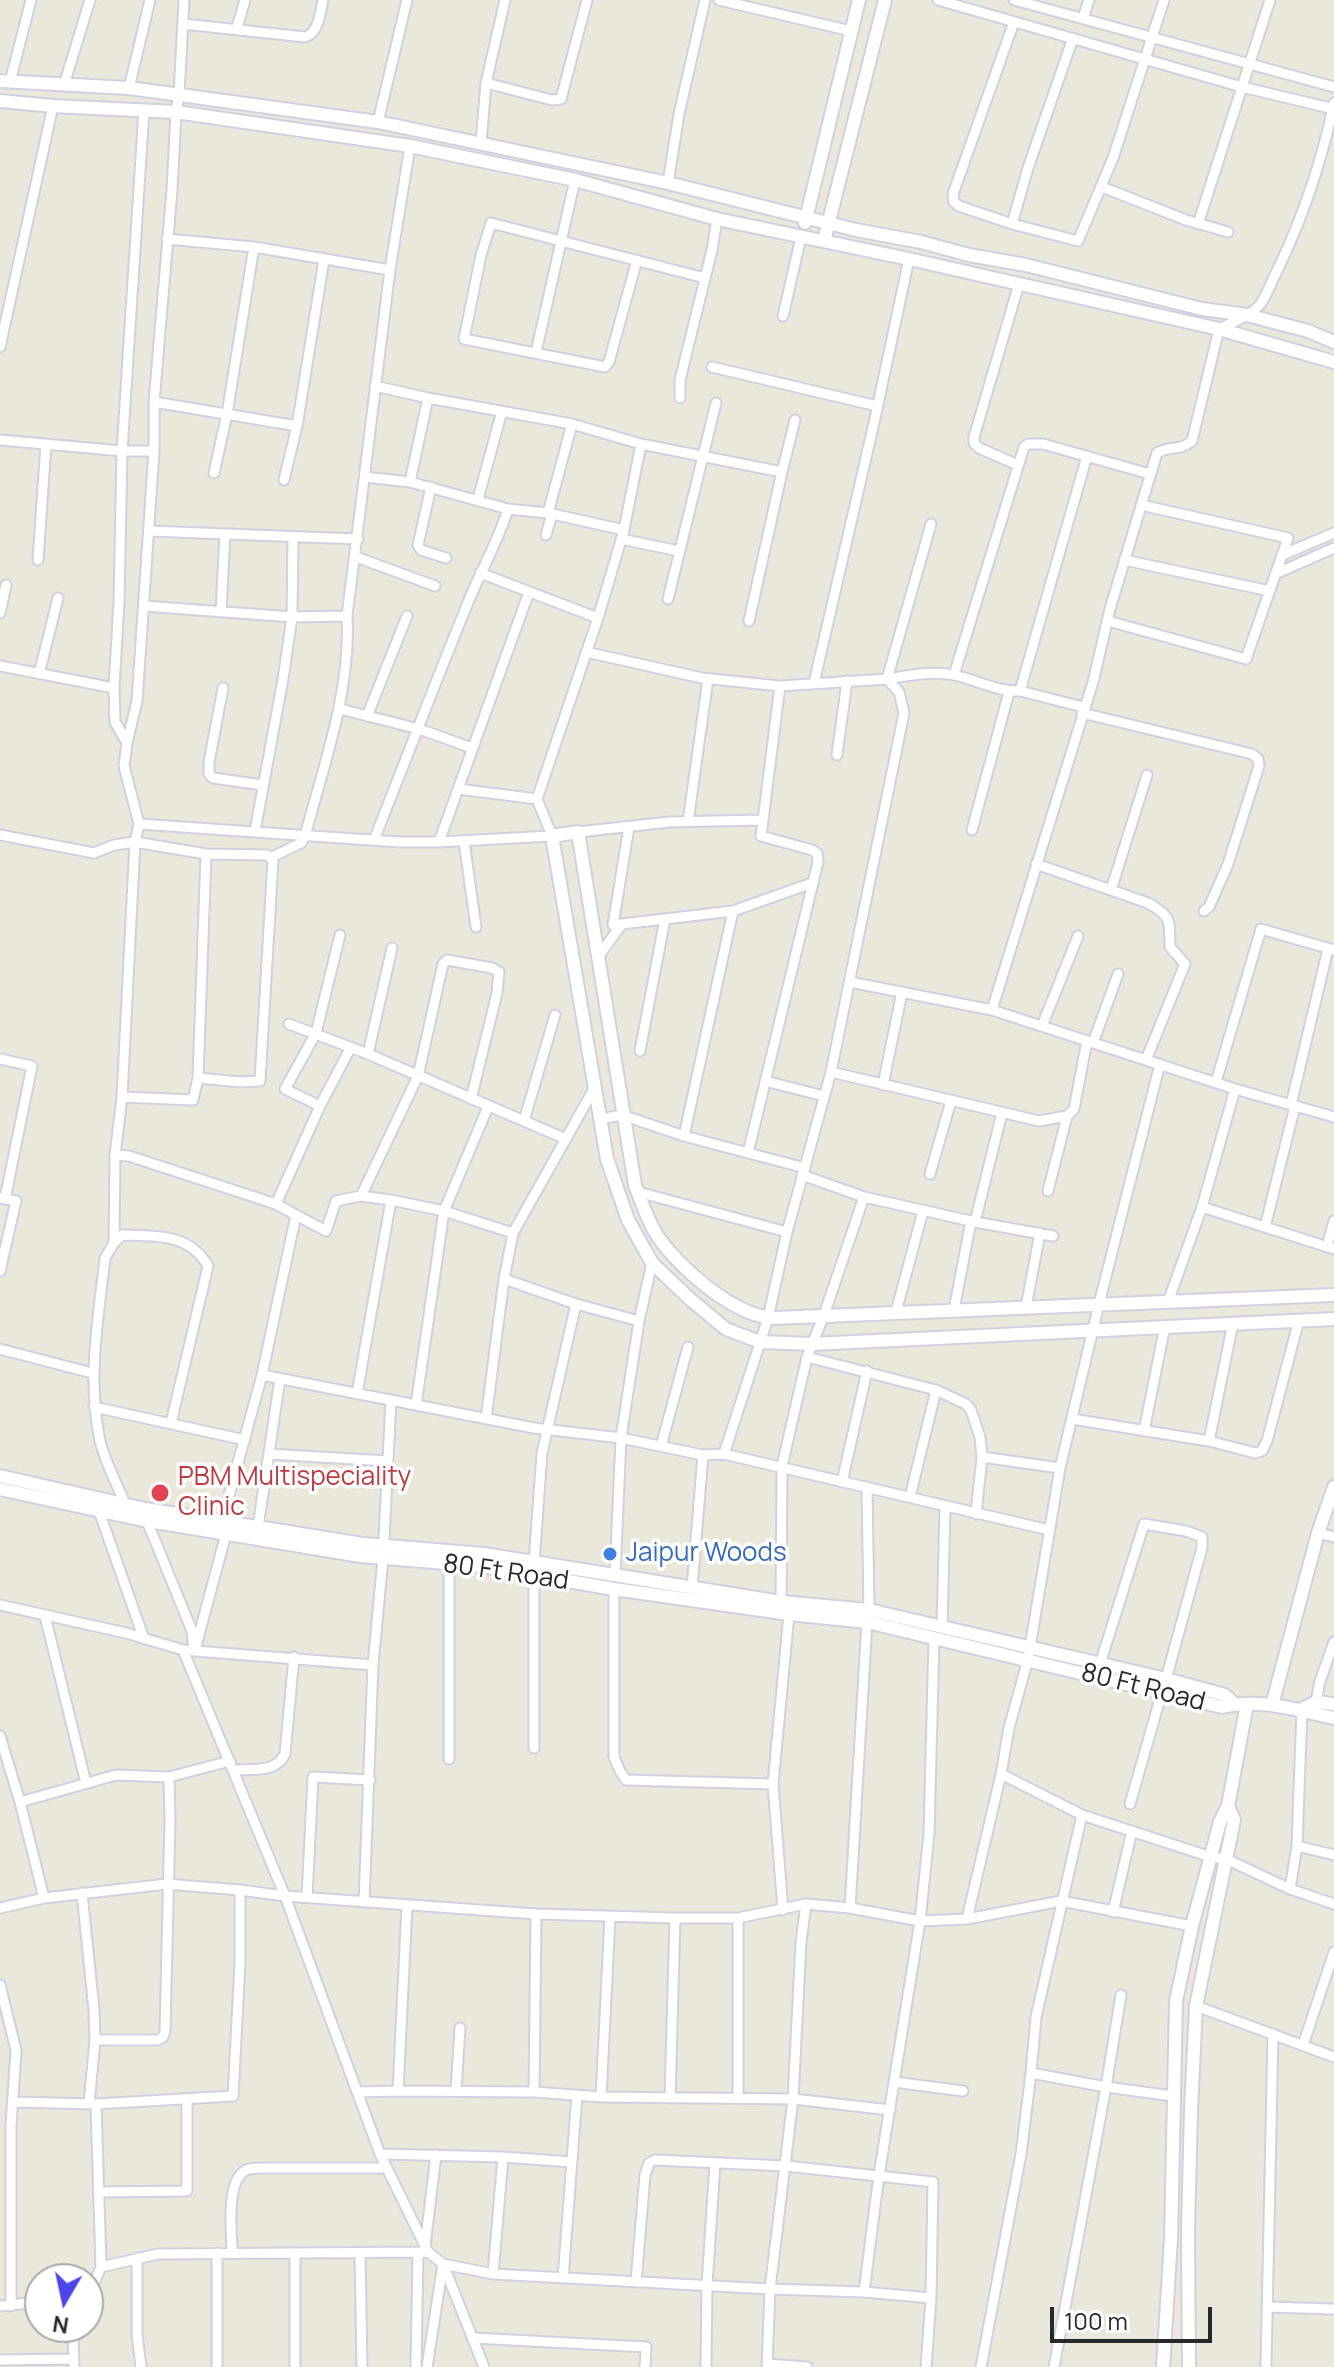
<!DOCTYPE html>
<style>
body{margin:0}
#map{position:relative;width:1334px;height:2367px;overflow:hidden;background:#eae7db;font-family:Manrope,sans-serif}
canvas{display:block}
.north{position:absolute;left:24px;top:2263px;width:80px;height:80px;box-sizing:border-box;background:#fff;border:2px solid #a9a9a9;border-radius:50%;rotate:189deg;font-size:22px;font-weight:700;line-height:32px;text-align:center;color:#282828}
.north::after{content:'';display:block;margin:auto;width:28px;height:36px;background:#4c46eb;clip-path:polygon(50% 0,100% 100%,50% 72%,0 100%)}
.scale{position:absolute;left:1050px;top:2307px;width:162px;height:36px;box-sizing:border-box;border:4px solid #282828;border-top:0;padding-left:10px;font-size:24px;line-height:28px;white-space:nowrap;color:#282828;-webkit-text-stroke:6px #fff;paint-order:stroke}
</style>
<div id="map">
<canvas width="1334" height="2367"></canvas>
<div class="north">N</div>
<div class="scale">100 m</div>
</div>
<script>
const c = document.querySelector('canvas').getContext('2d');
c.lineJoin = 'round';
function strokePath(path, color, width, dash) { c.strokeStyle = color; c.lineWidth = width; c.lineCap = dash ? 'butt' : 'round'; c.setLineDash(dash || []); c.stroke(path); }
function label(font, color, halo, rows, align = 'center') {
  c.font = font + ' Manrope,sans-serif'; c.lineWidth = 7; c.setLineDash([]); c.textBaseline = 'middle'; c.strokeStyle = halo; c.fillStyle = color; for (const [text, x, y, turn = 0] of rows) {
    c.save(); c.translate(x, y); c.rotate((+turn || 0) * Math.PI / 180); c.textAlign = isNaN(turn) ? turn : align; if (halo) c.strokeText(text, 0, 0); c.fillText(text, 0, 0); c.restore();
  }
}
const street = new Path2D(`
 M184 0 179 95 176 112 172 190 154 402V451L137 701 127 743 124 766 139 824 135 842 122 1097 115 1155 129 1156 276 1204 296 1215 262 1375 222 1521
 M719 0 851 31
 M938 0 1242 87 1334 109
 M1014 0 1334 87
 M1083 18 1089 0
 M1014 22 953 194 954 202 959 206 1012 224 1078 241 1113 158 1164 0
 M183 24 305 37C319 33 320 13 323 0
 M237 28 245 0
 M10 82 31 0
 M486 83 552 100 561 99 587 0
 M64 85 90 0
 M129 88 150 0
 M378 122 407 0
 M481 143 486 83 505 0
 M668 183 679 114 705 0
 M1102 187 1186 220 1228 232
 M1012 224 1028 168 1073 38
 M1198 224 1270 0
 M167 239 254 247 390 270
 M637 260 609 362 605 367 464 339 481 255 491 223 705 278
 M783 316 801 237
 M0 347 53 106
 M536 352 575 180
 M712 367 877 406
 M375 386 428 398 572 424 641 444 782 472 749 621
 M680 398V380L712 250 717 219
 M154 402 297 426
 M0 440 122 451H154
 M1018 465 979 448 974 443V437L1019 284
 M782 472 795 420
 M214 473 227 414 254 247
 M365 477 410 482 508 509 548 513 624 530
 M284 480 297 426 324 260
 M410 482 428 398
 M431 487 418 545 421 550 446 558
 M478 499 502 411
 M548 513 572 424
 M931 524 887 679C909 675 935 670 958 676 978 681 999 692 1020 691L1083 707
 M149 531 358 539
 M546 535 552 514
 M621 539 679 551
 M1282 555 1334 533
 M356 557 435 586
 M38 560 46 444
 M1124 560 1270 591
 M480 573 598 618
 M1275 574 1334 548
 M668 599 716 403
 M144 606 292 617 347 616C351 691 324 764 305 836L301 843 270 858
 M221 611 225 534
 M0 613 6 585
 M347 616 390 270 410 146
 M1108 621 1246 659 1288 538 1141 505
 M586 652 702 678 780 686 887 679 899 692 904 713 831 1072 787 1232 768 1318 724 1454
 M0 666 114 688 119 602 122 451 144 110
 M39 674 58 598
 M954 675 1024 447 1028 444H1043L1150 474
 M814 683 874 423 909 259
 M114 688 115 722 127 743
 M223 688 209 762V774L213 778 263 785
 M1020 691 1087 456
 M340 709 419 729 472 748
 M1082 713 1252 754 1258 759 1259 766 1228 864 1209 907 1204 911
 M367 716 407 616
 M837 755 847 681
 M458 789 537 799
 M688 822 708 679
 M139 824 399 842H439L552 836 537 799 598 618 624 530 641 444
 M629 827 613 925 733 911 812 883
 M972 830 1009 692
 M255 831 283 679 292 617 293 537
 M578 832 669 822 762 820
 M0 835 94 853 114 845 135 842 206 854 267 855 273 860 260 1081 240 1082 198 1078 193 1100 122 1097
 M374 840C405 762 435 683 467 605 480 572 498 542 508 509
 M464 841 476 927
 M439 842 529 592
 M1036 864 1148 903C1173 917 1169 921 1170 947L1185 964 1146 1060
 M1111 890 1147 775
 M598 957 622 924
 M850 982 992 1010 1235 1089 1334 1117
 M992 1010 1093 682 1110 609 1157 453C1171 445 1178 452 1192 441L1219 329C1232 322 1252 316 1261 303 1268 293 1272 280 1278 269 1303 217 1322 160 1334 103
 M289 1024 368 1054 566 1139
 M1042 1026 1078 936
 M1093 1043 1118 974
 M640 1051 665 919
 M368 1054 392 948
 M0 1059 32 1066 5 1199
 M831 1072 1039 1121 1067 1116 1074 1109 1087 1041
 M198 1078 206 854
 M765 1081 824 1096
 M1216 1082 1261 929 1334 950
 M883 1085 902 992
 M1291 1105 1328 949
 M320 1106 285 1089 316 1033 340 935
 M600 1119 622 1115 684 1136 805 1168
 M524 1121 555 1015
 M684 1136 733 911
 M748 1153 818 862 817 853 812 850 761 836 780 686
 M930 1174 951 1101
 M802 1175 864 1197 975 1222 1053 1236
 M1048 1191 1067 1116
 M638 1192 787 1232
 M361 1196 418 1076 443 964 447 960 492 968 499 972 497 993 471 1099
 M864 1197 824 1315 807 1357 936 1390 966 1404 971 1410 980 1437 982 1457 1060 1468
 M0 1198 16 1201 0 1271
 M276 1204 320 1106 351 1047
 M1202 1207 1334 1249
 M296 1215 326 1231 336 1201 361 1196 391 1200 444 1211 513 1233
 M975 1222 1002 1113
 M1265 1227 1295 1106
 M114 1243 115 1155
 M1327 1247 1334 1221
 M504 1279 576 1304 639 1321
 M1168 1302 1202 1207 1235 1089
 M1026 1307 1040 1233
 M954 1310 971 1221
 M896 1312 923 1211
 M0 1349 92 1373
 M262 1375 534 1428 621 1438 703 1455 724 1454 1049 1530
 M357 1394 391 1200
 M416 1405 444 1211 488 1107
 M94 1407 245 1440
 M486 1419 504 1279 513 1233 595 1087
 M1072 1419 1209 1441 1255 1453 1262 1451 1267 1441 1299 1320
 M1144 1431 1165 1326
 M1209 1441 1233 1323
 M661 1446 688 1347
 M269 1454 388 1461
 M842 1482 867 1371
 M867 1487 869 1610
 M910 1497 936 1390
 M125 1504C117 1484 105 1462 100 1441 87 1378 98 1321 105 1258L114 1243 122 1235C156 1236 189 1233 208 1266L171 1423
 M99 1511 144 1639
 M976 1514 982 1457
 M147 1521 192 1631 194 1650
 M258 1527 280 1379
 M1318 1533 1334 1537
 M615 1575 621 1438 639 1321 652 1263
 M692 1588 703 1455
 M614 1589V1757L620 1771 626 1780 773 1784
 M0 1605 126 1633 183 1650 373 1665
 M45 1616 86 1783
 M942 1627 945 1507
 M196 1646 226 1534
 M183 1650 285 1896 380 2154 428 2252 443 2264 484 2367
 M1100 1664 1144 1524 1186 1531 1202 1537V1548L1166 1679
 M1316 1702 1320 1681 1334 1642
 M1302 1709 1297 1846 1334 1855
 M0 1736 20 1802 44 1898
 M534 1748V1562L542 1453 576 1304
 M449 1759V1563
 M234 1770C252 1769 276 1773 285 1754L294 1657
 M1001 1774 1082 1815 1211 1857 1226 1859 1290 1889 1297 1846
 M20 1802 116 1775 169 1777 230 1761
 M1130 1804 1162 1692
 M1290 1889 1334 1904
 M82 1893 94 2010 95 2040 89 2104
 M307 1897 313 1777 370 1780
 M364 1902 373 1665 383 1558 391 1400
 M0 1908 44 1898 167 1884 240 1890 285 1896 536 1914 675 1918H738L806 1904 850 1908 920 1921 967 1919 1061 1901 1192 1926
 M850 1908 867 1622
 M783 1910 773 1784 789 1614 781 1602 782 1466 807 1357
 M1113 1912 1132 1831
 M738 1918V2098
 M967 1919 1001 1774 1009 1728 1028 1659 1060 1468 1099 1304 1160 1064
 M0 1985 16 2050 11 2126V2306
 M1196 2006 1334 2057
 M95 2040H158L163 2037 165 2031 170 1820 169 1777
 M1303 2045 1334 1952
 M1031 2073 1106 2087 1173 2096
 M894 2082 963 2091
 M398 2091 407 1905
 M456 2091 460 2028
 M357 2092 398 2091 534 2092 601 2097 793 2099 890 2110
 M534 2092 536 1914
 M601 2097 610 1917
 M670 2098 675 1918
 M13 2102 96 2104 101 2267 92 2288 88 2289
 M96 2104 233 2096 240 1963V1890
 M380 2154 503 2157 572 2162
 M99 2192 187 2191V2099
 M425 2246 436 2155
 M217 2253V2367
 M232 2253C232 2233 225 2181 246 2170 249 2169 256 2168 259 2168H387
 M360 2253 362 2367
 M137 2258V2334L141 2367
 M101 2267 158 2254 428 2252
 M493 2274 503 2157
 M563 2278 577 2095
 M636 2282 645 2175 649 2163 655 2160 786 2166 933 2182 931 2298 926 2367
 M864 2292 879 2175 920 1921 929 1834 934 1638
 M0 2306 40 2302
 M1268 2307 1334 2309
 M73 2327 74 2367
 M473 2338 646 2347 645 2367
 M0 2360 73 2359
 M767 2364 807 2367
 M295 2367V2253
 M416 2367 418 2252
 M427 2367 443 2264 493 2274 770 2289 864 2292 931 2298
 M706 2367 707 2285 715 2163
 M767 2367 770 2289 793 2099 801 1942 806 1904
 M981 2367 1021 2154 1031 2073 1036 2017 1082 1815
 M1054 2367 1106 2087 1121 1995
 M1266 2367 1273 2034`);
const secondary = new Path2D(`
 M0 81 129 88 378 122 668 183 856 230 921 242 969 255 1026 265 1202 309 1247 315 1308 331 1334 342
 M0 101 53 106 176 112 410 146 575 180 717 219 909 259 1219 329 1334 362
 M805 223 859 0
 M824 241 885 0
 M1334 1295 775 1318C734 1317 675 1265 655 1232 647 1218 641 1201 635 1185L578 832 552 836 607 1159 628 1220 652 1263 691 1300 726 1329 760 1342 812 1344 1334 1319
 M0 1476 145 1509 363 1544 484 1554 781 1602 869 1610 1166 1679 1225 1695 1234 1704
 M0 1489 143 1520 361 1556 482 1566 614 1589 789 1614 867 1622 1222 1707C1261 1698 1296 1710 1334 1718
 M1272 1705 1318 1533 1334 1487
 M1302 1709 1316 1702 1334 1704
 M1163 2367 1171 2239 1176 2001 1192 1926 1220 1822 1228 1806 1247 1704
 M1189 2367 1188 2231 1191 2110 1196 2006 1234 1820 1228 1806`);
const markers = [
 [160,1493,10,"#e0444e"],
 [610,1554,8,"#3f7fe0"]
];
const healthNames = [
 ["PBM Multispeciality",178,1478],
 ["Clinic",178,1508]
];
const shopNames = [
 ["Jaipur Woods",626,1554]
];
const streetNames = [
 ["80 Ft Road",506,1573,8],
 ["80 Ft Road",1143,1688,14]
];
strokePath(street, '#d1d0e0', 13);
strokePath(secondary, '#d1d0e0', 16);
strokePath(street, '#fff', 9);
strokePath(secondary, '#fff', 12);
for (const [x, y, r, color] of markers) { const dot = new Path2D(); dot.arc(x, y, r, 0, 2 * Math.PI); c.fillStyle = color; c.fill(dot); strokePath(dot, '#fff', 3); }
label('26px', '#be3a42', '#fff', healthNames, 'left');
label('26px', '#366cbe', '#fff', shopNames, 'left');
label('26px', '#282828', '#fff', streetNames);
</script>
